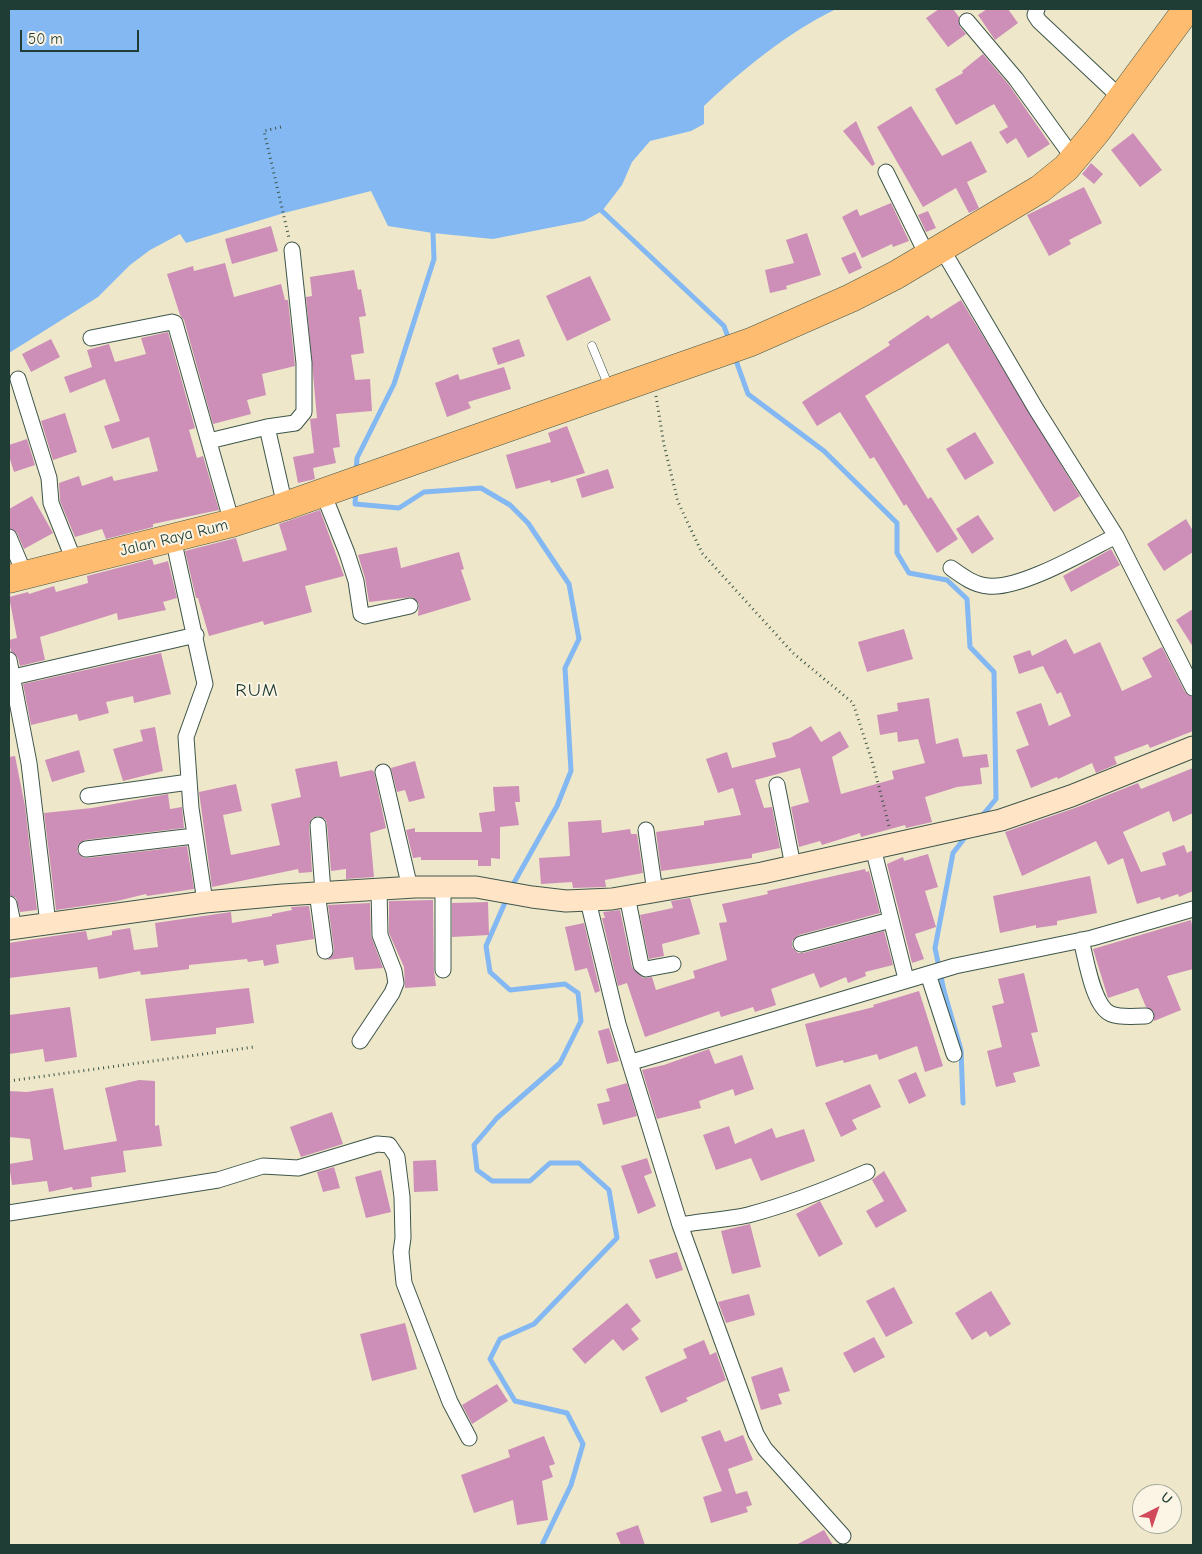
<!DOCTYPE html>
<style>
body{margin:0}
#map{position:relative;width:1202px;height:1554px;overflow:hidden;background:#eee7c9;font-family:"Comic Neue",sans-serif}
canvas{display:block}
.frame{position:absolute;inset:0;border:10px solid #1f3d34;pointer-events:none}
.north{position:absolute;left:1132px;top:1484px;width:50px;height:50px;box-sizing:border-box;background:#fcf5e5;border:1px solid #a4ab9e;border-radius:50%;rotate:41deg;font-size:14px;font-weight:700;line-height:20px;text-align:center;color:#1f3d34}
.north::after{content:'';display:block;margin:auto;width:18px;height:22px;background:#d1495b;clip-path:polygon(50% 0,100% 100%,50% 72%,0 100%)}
.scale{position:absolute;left:20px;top:30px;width:119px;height:22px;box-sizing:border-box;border:2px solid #1f3d34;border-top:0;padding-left:6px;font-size:15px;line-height:18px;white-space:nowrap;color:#1f3d34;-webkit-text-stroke:4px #fcf5e5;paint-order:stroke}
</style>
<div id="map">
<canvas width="1202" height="1554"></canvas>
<div class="frame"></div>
<div class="north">U</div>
<div class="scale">50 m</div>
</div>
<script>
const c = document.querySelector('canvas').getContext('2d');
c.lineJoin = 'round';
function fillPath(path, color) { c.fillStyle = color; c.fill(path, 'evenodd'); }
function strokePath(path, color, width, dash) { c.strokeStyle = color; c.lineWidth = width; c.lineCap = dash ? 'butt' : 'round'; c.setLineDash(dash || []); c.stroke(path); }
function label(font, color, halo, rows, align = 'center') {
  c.font = font + ' "Comic Neue",sans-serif'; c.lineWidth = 4; c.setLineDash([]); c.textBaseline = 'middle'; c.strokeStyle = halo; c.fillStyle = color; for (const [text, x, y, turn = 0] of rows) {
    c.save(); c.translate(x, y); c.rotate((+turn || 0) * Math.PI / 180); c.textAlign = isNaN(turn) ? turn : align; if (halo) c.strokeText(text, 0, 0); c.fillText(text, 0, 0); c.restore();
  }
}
const water = new Path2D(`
 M9 9H836C787 33 743 69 704 106V124L691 131 650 141 632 162 622 185 602 211 584 221 493 239 433 233 388 226 371 191 284 213 186 243 180 234 150 250 130 265 98 297 9 353Z`);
const stream = new Path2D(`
 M602 211 724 326 729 340
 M734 355 748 394 824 451 897 523V553L909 573 947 580 967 599 970 647 994 672 996 799 981 817
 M356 473 357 458 394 384 434 259 433 233
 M356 489 355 504 399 508 424 492 481 488 510 505 528 523 569 584 579 639 565 668 571 771 557 806 511 888
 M507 898 486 946 490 972 510 990 565 984 578 993 581 1021 560 1063 497 1118 474 1145 477 1170 492 1181H530L550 1163H579L609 1190 617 1238 534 1324 500 1339 490 1359 515 1401 567 1413 583 1444 571 1485 542 1545
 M963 1103 961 1050 944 991 935 948 953 853 967 835`);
const building = new Path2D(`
 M939 9H953L959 17 960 27 966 34 948 47 926 18Z
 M987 9H1008L1018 23 995 40 978 15Z
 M983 54 1009 85 1050 144 1028 158 1016 138 1007 144 999 132 1008 127 994 104 956 125 935 89 963 73 962 71Z
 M911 106 942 156 971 141 987 172 967 182 979 208 969 213 956 188 923 207 877 127Z
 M856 121 875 164 872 166 843 131Z
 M1133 133 1162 170 1140 187 1111 150Z
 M1091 163 1103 174 1094 184 1082 174Z
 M1084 187 1102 223 1069 240 1071 244 1049 256 1027 215Z
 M891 203 909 241 893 247 892 244 862 258 842 217 857 209 860 216Z
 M928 211 936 228 926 232 918 215Z
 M271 226 278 251 232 264 225 239Z
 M807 233 821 275 786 286 787 289 770 293 765 270 794 263 786 240Z
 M855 252 862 268 849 274 841 258Z
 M225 263 234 297 281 284 285 300H288L295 366 262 374 266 395 247 400 251 414 213 424 184 320 180 315 167 274 193 266 194 271Z
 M354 270 358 290 361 289 366 316 359 317 364 353 351 355 355 380 370 379 372 411 336 414 340 447 333 448 336 463 313 468 315 479 298 483 293 457 314 453 310 419 317 418 306 297 312 296 310 277Z
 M590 276 611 320 567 341 546 296Z
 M961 300 1080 496 1054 512 948 343 865 396 928 499 931 497 958 539 937 553 906 504 904 506 874 457 870 459 840 412 817 426 802 402 890 345 888 342 928 315 931 319Z
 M168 332 195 428 189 430 197 458 203 456 219 510 153 524V527L106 539 102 529 75 537 60 501 59 483 79 476 82 486 112 476 114 481 158 471 149 437 112 449 104 426 120 421 105 379 70 393 64 377 92 367 87 350 109 344 115 362 146 354 141 338Z
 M51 339 60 357 31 372 22 354Z
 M519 339 525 356 498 365 492 348Z
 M504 367 511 389 468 402 471 408 447 417 435 383 458 374 460 380Z
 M65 413 77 452 53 460 41 421Z
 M567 426 585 473 551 483 550 480 516 489 506 455 551 442 548 433Z
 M975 432 994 463 965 480 946 449Z
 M27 439 35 465 14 472 9 456V445Z
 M608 469 614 488 582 498 576 479Z
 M32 496 53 533 24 549 17 533 9 528V509Z
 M320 510 344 576 305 586 312 612 264 625 263 621 209 636 198 598H196L185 551 236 538 243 562 287 550 279 524Z
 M978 515 994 539 972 554 956 529Z
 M1186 519 1193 531V552L1164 571 1147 544Z
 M397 547 401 568 459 552 464 569 461 570 471 600 418 616 419 604 412 597 369 602 365 578 358 555Z
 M1111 549 1120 565 1071 592 1063 576Z
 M152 559 154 565 168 561 177 598 163 602 166 610 118 620 117 613 40 637 45 660 20 666 18 658 11 651 9 643V640L17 638 9 597 28 592 29 594 54 586 56 592 88 583 87 576Z
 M1193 609V647L1176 620Z
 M904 629 913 659 867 672 858 642Z
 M1066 639 1074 654 1100 642 1122 691 1152 677 1142 658 1162 647 1185 692 1193 697V731L1150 748 1148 744 1114 757 1117 764 1096 773 1092 763 1058 779 1057 777 1031 788 1016 750 1029 745 1016 712 1041 703 1049 726 1071 716 1061 692 1057 694 1043 666 1019 674 1013 656 1030 650 1032 656Z
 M161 653 171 694 134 703 133 696 106 702 109 713 79 721 77 714 31 725 23 684Z
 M929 698 936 744 958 738 963 757 987 754 989 767 980 768 982 784 957 787 925 797 932 822 906 828 905 825 861 837 860 833 822 845 820 841 799 847 791 807 809 802 800 768 755 780 764 808 772 807 780 848 752 854V858L661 871 656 832 704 825V821L741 815 733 788 718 793 706 759 727 752 732 768 776 757 772 743 790 738 811 726 821 742 840 731 849 747 832 757 841 794 894 779 892 771 925 763 918 739 898 742 897 732 880 735 877 715 898 711 897 703Z
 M155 727 163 771 123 781 113 749 143 741 140 730Z
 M79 750 85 772 52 782 45 760Z
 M15 756 25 806 37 910 20 912 16 898 9 895V757Z
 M337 761 340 777 372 770 374 772 386 828 370 833 374 877 346 879V869L331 871 327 824 325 819 318 816 312 818 309 825 312 872 299 873 298 869 212 887 199 792 236 784 242 811 223 815 231 855 280 845 271 804 301 797 295 769Z
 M415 761 425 798 409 802 405 790 397 792 391 768Z
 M1193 768V813L1173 822 1169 811 1123 832 1141 872 1166 865 1162 853 1184 845 1187 853 1193 850V891L1179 897 1178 894 1161 900 1160 897 1137 904 1123 858 1108 865 1096 841 1022 876 1005 832 1075 808 1138 783 1141 789Z
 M519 786 520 802H515L519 825 500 827V859L491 858V866H478V860H421V857L413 858 406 830 415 828V832H482L479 813 495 811 493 787Z
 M168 794 170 809 182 807 184 828 85 840 78 845 77 851 82 857 87 858 187 846 194 889 147 896 146 894 117 901 56 910 44 813 92 808Z
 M601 820 602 833 630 829 631 834H637L643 873 605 880 606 887 573 888 572 882 541 884 539 858 570 856 568 822Z
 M928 854 938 887 925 891 936 927 915 934 924 959 912 963 887 864 903 857 904 861Z
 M865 869 866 872 869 871 880 913 799 935 792 941V947L798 953H803L884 931 893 965 865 972 866 976 848 983 846 977 820 988 814 973 771 989 776 1005 755 1012 753 1007 721 1017 719 1011 645 1037 627 983 618 986 602 918H605L603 912 620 910 632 967 643 978 652 977 656 990 695 978 693 971 727 960 719 923 727 922 722 904 768 894 767 891Z
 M1090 876 1097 913 1057 921V925L1036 928V925L1000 933 993 896Z
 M690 898 700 934 662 944 664 956 649 959 640 915 673 908 671 901Z
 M433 900 434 970 436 986 405 988 404 967 389 933V901Z
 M488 902 489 935 452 937V903Z
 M370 903 371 936 383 968 355 970 353 957 327 960 333 955 334 950 328 905Z
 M309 906 314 939 276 945 279 963 264 966 263 960 248 962 247 959 189 965V969L141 975 140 971 99 979 97 967 9 978V943L86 931 88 940 112 935V931L130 928 134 950 158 947 155 923 231 912 232 923 272 916V914L292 910 291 907Z
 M1191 920 1193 930V969L1167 976 1181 1010 1154 1021V1012L1146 1007 1138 988 1108 998 1093 949Z
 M584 923 600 991 595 993 587 968 575 971 565 927Z
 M1024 973 1038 1032 1031 1033 1040 1066 1013 1073 1016 1082 996 1087 987 1051 1002 1047 992 1006 1004 1003 998 979Z
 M249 988 254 1023 216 1028V1034L151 1041 145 999Z
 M919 991 943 1066 925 1072 917 1046 879 1060 877 1054 844 1063 843 1060 816 1067 805 1024 874 1007 873 1005Z
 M70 1007 77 1057 45 1062 43 1049 9 1054V1015Z
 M609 1028 619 1061 607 1064 598 1031Z
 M709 1049 715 1064 742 1055 754 1089 735 1096 733 1089 699 1101 701 1108 657 1119 642 1070 664 1065Z
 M916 1072 926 1096 909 1104 898 1080Z
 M139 1080 155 1081V1126L159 1125 162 1146 123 1151 126 1172 91 1177 92 1187 73 1190 72 1187 49 1192 47 1181 12 1185 9 1164 33 1160 30 1139 9 1137V1091L27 1092 53 1088 64 1150 117 1141 105 1088Z
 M627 1083 637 1116 603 1125 597 1104 610 1101 606 1089Z
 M870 1084 881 1107 852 1120 857 1129 841 1137 825 1103Z
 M332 1112 343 1144 301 1157 290 1127Z
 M729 1126 735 1144 772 1128 776 1138 804 1129 815 1161 761 1181 751 1158 716 1170 703 1135Z
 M647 1158 652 1173 644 1176 656 1206 638 1214 621 1166Z
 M436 1160 438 1191 414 1192 413 1161Z
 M334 1167 340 1188 323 1192 317 1172Z
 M381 1170 391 1212 366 1218 355 1177Z
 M884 1171 907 1211 876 1228 866 1211 884 1201 872 1180Z
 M820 1201 843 1244 819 1257 796 1214Z
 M750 1224 761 1267 732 1274 721 1231Z
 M677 1252 683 1270 656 1279 649 1260Z
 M894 1287 913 1323 886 1337 866 1301Z
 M991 1291 1011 1324 990 1337 986 1331 972 1340 955 1313Z
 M749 1294 755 1315 726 1323 718 1302Z
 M627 1303 641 1321 631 1329 639 1339 623 1351 613 1339 585 1364 572 1349Z
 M405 1323 417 1369 372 1381 360 1334Z
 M874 1337 885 1357 854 1373 843 1353Z
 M704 1340 710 1355 716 1352 726 1380 686 1398 688 1401 661 1413 645 1377 687 1358 683 1349Z
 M782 1367 790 1391 778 1394 782 1404 761 1410 751 1377Z
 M497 1384 508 1401 472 1424 462 1405Z
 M720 1430 725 1442 743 1435 753 1460 728 1469 736 1494 747 1491 752 1505 746 1507 748 1512 711 1523 703 1497 722 1491 701 1437Z
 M544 1436 555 1464 549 1466 553 1477 542 1481 548 1520 517 1525 513 1500 474 1513 461 1475 510 1457 508 1450Z
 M638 1525 645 1545H621L616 1533Z
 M824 1530 833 1545H796Z`);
const path = new Path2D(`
 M281 127 264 131 289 238
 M656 396 664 445 678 502 702 553 793 653 853 703 873 764 889 826
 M9 1081 254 1047`);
const lane = new Path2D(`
 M592 346 609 387`);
const street = new Path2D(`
 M1037 9 1035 15 1039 21 1122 99
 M967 21 1016 79 1074 159
 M886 172 928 257
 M942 249 1036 409 1116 536 1193 688
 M91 338 172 322 175 323 232 523
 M18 379 49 478 51 503 75 563
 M267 427 295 423 304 412V363L292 250
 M209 441 267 427 285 506
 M323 493 347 553 356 581 361 614 365 616 410 606
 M9 537 25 575
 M173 538 205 684 186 737 191 808 205 902
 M951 568C962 576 974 585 988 586 1020 590 1086 551 1116 536
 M9 660 29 763 48 924
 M9 678 196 635
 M383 772 410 888
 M777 785 793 866
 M88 796 189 782
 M318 825 323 892
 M646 830 655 892
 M873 848 906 979
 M86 849 194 836
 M317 892 325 951
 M627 896 641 965 646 969 673 964
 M588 901 618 1024 680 1225 756 1434 765 1449 843 1536
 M9 904 14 928
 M1081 940C1086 958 1093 1007 1111 1014 1121 1018 1135 1016 1146 1016
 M801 944 891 920
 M443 970V887
 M928 974 954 1054
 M360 1041 392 993 396 983 394 971 380 935 379 889
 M632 1062 955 966 1092 938 1193 909
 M9 1213 218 1180 263 1166 298 1168 377 1144 389 1145 397 1157 402 1197 403 1238 401 1252 404 1283 450 1402 469 1438
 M680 1225C703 1221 726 1220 748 1215 790 1204 828 1189 867 1172`);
const secondary = new Path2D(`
 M9 929 205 902 283 895 415 887H476L532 897 566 901 612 899 762 873 1001 820 1071 796 1193 747`);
const highway = new Path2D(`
 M9 579 232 523 285 506 751 342 851 298 896 275 1040 189 1066 168 1097 131 1187 9`);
const streetNames = [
 ["Jalan Raya Rum",174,538,-14]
];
const quarterNames = [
 ["RUM",257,691]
];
fillPath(water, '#84b8f2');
strokePath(stream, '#84b8f2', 5);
fillPath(building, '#cd8fb8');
strokePath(lane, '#3e564a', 9);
strokePath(street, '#3e564a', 17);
strokePath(secondary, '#3e564a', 23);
strokePath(highway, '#3e564a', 29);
strokePath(path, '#3e564a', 3, [1, 4]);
strokePath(lane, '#fff', 8);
strokePath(street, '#fff', 15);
strokePath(secondary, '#ffe4c6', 21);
strokePath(highway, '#febc70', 28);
label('16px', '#1f3d34', '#fcf5e5', streetNames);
c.letterSpacing = '1px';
label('19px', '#1f3d34', '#fcf5e5', quarterNames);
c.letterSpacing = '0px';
</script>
